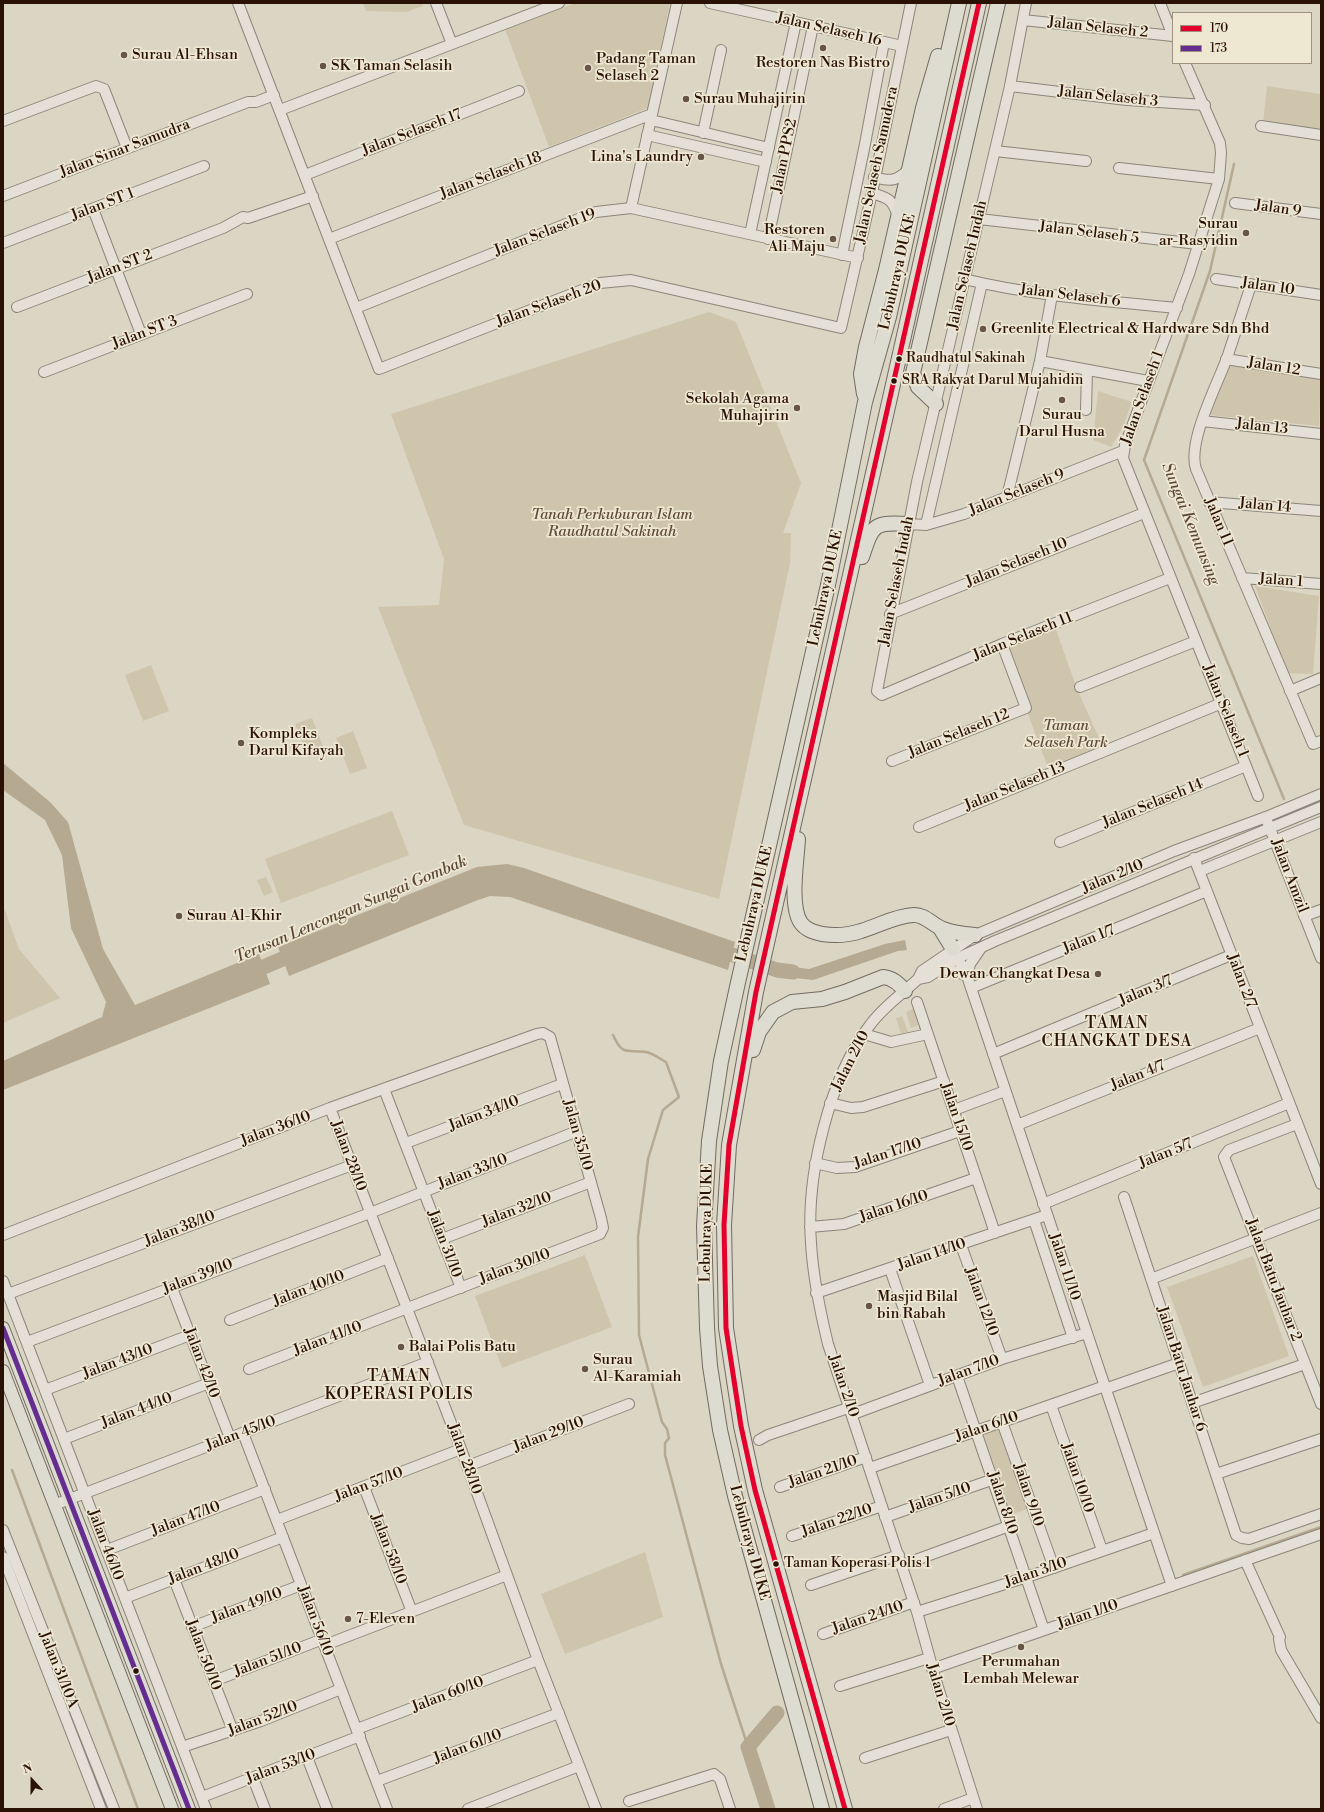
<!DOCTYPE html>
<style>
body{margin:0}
#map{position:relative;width:1324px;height:1812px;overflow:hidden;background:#dbd5c3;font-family:"Libre Bodoni",serif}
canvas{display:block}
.frame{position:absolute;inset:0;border:4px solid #291105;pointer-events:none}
.legend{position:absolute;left:1172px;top:12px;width:140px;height:52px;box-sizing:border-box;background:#eee7d2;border:1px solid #9f9180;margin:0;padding:5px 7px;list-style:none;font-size:12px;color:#291105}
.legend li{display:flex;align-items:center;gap:8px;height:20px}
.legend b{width:20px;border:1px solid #9f9180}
.north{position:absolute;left:12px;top:1760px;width:40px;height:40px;-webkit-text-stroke:3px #eee7d2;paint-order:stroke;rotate:339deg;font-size:11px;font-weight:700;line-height:16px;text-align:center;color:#291105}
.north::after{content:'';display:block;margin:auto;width:14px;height:18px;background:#291105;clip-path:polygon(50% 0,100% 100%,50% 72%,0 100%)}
</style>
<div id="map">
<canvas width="1324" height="1812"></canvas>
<div class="frame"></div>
<ul class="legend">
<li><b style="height:5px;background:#e4002b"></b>170</li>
<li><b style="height:5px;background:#662d91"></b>173</li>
</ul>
<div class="north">N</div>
</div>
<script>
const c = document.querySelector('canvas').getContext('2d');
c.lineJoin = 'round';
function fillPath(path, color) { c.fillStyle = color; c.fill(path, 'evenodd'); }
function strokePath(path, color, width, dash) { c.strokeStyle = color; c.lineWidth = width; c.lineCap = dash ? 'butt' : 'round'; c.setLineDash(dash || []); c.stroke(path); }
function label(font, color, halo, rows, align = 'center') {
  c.font = font + ' "Libre Bodoni",serif'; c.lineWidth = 3.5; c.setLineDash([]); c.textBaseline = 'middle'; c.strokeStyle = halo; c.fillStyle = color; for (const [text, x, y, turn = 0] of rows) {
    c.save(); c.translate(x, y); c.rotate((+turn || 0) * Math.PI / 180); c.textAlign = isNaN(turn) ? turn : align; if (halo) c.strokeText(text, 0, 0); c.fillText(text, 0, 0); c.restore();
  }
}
const green = new Path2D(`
 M363 3H422L423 6 406 12 366 11Z
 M575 3H670L648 108 549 147 505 29Z
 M1267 86 1321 94V129L1263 123Z
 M709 312 736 322 801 483 783 533H791L790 563 719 899 464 825 378 607 439 605 444 559 391 414Z
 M1229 365 1321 376 1319 426 1209 415Z
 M1098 391 1132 402 1123 427 1111 447 1093 440Z
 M1255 586 1319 596 1313 674 1287 673Z
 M1054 624 1077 689 1105 751 1050 773 1002 644Z
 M151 665 169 711 143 721 125 675Z
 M312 718 325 752 308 758 295 724Z
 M353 731 367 768 350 774 336 738Z
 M392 811 409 855 281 903 265 859Z
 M266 877 273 892 264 896 257 880Z
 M3 905 19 949 60 998 3 1023Z
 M913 1009 918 1025 911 1028 906 1012Z
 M902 1016 908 1032 901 1034 896 1018Z
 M585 1255 612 1327 502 1368 475 1296Z
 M1253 1256 1289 1356 1203 1387 1167 1287Z
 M998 1426 1027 1509 1011 1515 983 1432Z
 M645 1552 663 1617 565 1654 541 1594Z`);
const water = new Path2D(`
 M3 763 50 802 68 822 103 949 135 1005 259 954 270 984 3 1090V1061L102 1017 106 1002 71 928 62 855 45 820 3 790Z
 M507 864 524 868 735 942 728 970 510 897 490 896 478 900 289 976 278 947 477 867Z
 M905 940 907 950 898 951 813 980 771 975 775 965 809 969 885 944Z`);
const stream = new Path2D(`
 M1234 164 1210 271 1144 460 1284 799
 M613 1035C623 1057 627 1049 646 1052 653 1053 660 1059 666 1062L679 1097 663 1110 648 1159 638 1237 639 1335 662 1422 667 1429 669 1438 665 1443V1455L721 1664 748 1747
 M12 1470 138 1809
 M1183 1575 1321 1527`);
const river = new Path2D(`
 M712 948 777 970 793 972
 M245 975 301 951
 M768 1809 748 1747 777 1713`);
const minor = new Path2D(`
 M238 3 379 369 600 283 631 280 841 328 872 193 911 3
 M436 3 452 44
 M710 3 902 46
 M1026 3 1010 86 917 482 877 691 882 695 1002 644 1170 578
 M1160 3 1173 36
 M1023 20 1173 36
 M1185 63 1220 143 1221 153 1219 179 1189 274 1125 445 1123 458 1258 796
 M1010 86 1127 100 1205 105
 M280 110 559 3
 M651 120 769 148
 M3 121 96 86 104 89 127 148
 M1261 126 1321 135
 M703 133 721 50
 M647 135 766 162
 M995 151 1086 161
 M1119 168 1219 179
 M305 175 519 91
 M874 177C891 182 897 181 909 169
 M872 193C888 198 893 199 898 217
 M3 196 248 102H256L274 95
 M1235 203 1321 214
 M631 208 677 3
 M93 209 141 334
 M979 219 1198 244
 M750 234 796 22
 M329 239 652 114
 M768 239 813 26
 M3 243 204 166
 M842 255 865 144 884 42
 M964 279C1034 296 1106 301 1177 308
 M1216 279 1321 295
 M1251 285C1243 309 1235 334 1227 358 1217 385 1187 442 1196 469L1313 744 1321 741
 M17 307 223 228 243 217 248 218 313 196
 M356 308 596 212 631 208 858 258
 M1226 359 1321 374
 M1040 361 1148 381
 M44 372 247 294
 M1086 410 1087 370
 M1202 421 1321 434
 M1007 497 1040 361 1052 295
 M1209 502 1321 511
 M909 524 926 525 964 514 1123 451
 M926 525 982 283
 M1242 578 1321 584
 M890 614 1144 513
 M1080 687 1196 641
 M1290 691 1321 678
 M892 761 1026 708 1002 644
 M1267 821 1321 958
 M919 827 1222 703
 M1060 842 1246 766
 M1194 858 1321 1184
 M1200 871 1321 822
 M1304 916 1321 910
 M953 949 967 976 1172 1586
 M940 969 954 971 967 976
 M967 976 970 964 981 948
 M918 979 928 977 958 958 995 941 1321 807
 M971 988 1207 891
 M917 1002 995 1233
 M864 1034 891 1042 928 1034
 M993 1054 1231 955
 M384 1089 461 1288
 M830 1103 851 1108 863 1107 944 1081
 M330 1108 461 1449 538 1660 596 1809
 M954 1110 1005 1091
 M1297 1124 1229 1150 1224 1157 1321 1404
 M1017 1125 1260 1028
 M406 1143 562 1084
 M815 1163 837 1168 855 1167 960 1131
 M1124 1197 1236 1535 1242 1538 1249 1539 1321 1514
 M1043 1204 1289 1103
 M1034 1220 1073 1338
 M810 1227 844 1224 976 1178
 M3 1235 330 1108 537 1034 543 1033 550 1037 601 1218 603 1228 600 1234 249 1369
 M442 1239 591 1182
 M961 1245 1002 1359
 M890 1269 930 1385
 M1151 1279 1321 1213
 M3 1281 206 1809
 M172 1288 230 1438
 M816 1293 1047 1215
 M8 1294 352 1165
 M230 1320 388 1258
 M27 1342 370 1213 575 1132
 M957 1376 1044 1630
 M1105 1389 1179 1363
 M45 1390 190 1335
 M1192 1403 1305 1364
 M1051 1405 1102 1550
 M853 1414 1002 1359 1087 1333
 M1002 1422 1054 1568
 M243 1433 387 1809
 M64 1439 209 1383
 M759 1440 768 1435 851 1407
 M468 1466 629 1404
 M870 1468 1105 1386
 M1216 1474 1321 1439
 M364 1487 412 1612
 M780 1487 866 1457
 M54 1505 428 1362
 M885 1517 994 1479
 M277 1520 461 1449
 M3 1530 114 1809
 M792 1536 882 1506
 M107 1550 265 1489
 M3 1557 101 1809
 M1245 1560 1280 1637 1279 1639 1281 1650 1321 1718
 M902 1565 1009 1526
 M174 1579 233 1731
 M811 1585 899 1555
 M125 1598 283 1537
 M917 1612 1027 1577 1154 1533
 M192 1627 301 1585
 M823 1634 914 1602
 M325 1645 507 1575
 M932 1669 1321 1534
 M214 1681 323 1639
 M840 1686 929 1658
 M357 1729 538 1660
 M182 1747 261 1721 341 1689
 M307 1757 327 1809
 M865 1758 951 1730
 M253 1778 265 1809
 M377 1781 559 1713
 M202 1797 360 1736
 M629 1801 714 1774 720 1779 730 1809
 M468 1809 579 1766
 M944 1809 973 1798
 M977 1809 937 1684 917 1612 828 1344C820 1311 813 1278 811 1243 806 1176 829 1078 870 1025 883 1007 902 994 918 979L922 971 975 935 1174 851 1266 817 1321 794`);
const major = new Path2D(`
 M3 1328 189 1809
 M3 1371 172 1809`);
const highway = new Path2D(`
 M864 394 861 374 866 347 886 270 923 108 938 56
 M936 404 918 387 913 373 998 3
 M862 557C873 524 873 522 909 524
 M798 839C797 859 789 906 801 923 806 930 814 932 822 934 835 936 849 935 861 931 878 926 895 916 913 915 925 914 932 925 943 929 953 933 964 934 975 935
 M940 928 953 949
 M753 1050 759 1032 773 1012 792 1002 822 999 845 992 883 977C893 978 899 984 905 991
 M822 1809 735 1496 720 1430 710 1366 707 1328 704 1226 709 1141 721 1061 737 987 828 585 865 402 889 317 959 3
 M845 1809 755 1490 741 1426 726 1328 724 1225 729 1145 756 992 979 3`);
const bus1 = new Path2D(`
 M845 1809 755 1490 741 1426 726 1328 724 1225 729 1145 756 992 979 3`);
const bus2 = new Path2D(`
 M3 1328 189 1809`);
const markers = [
 [823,48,4,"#675648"],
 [124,55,4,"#675648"],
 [323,66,4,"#675648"],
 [588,68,4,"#675648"],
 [686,99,4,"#675648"],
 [701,157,4,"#675648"],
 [1246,233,4,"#675648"],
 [833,239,4,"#675648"],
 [983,329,4,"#675648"],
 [899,359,3.5,"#291105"],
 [894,381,3.5,"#291105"],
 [1062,400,4,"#675648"],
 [797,408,4,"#675648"],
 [241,743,4,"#675648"],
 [179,916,4,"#675648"],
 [1098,974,4,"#675648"],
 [869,1306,4,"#675648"],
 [401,1347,4,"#675648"],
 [585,1369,4,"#675648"],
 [776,1564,3.5,"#291105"],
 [348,1619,4,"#675648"],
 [1021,1647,4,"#675648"],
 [136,1671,3.5,"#291105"]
];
const busNames = [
 ["Raudhatul Sakinah",906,359],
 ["SRA Rakyat Darul Mujahidin",902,381],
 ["Taman Koperasi Polis 1",784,1564]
];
const streetNames = [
 ["Jalan Selaseh 2",1098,28,6],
 ["Jalan Selaseh 16",829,30,13],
 ["Jalan Selaseh 3",1108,97,6],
 ["Jalan Selaseh 17",412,133,-21],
 ["Jalan Sinar Samudra",125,149,-21],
 ["Jalan PPS2",785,156,-78],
 ["Jalan Selaseh Samudera",877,165,-78],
 ["Jalan Selaseh 18",491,176,-21],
 ["Jalan ST 1",103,205,-21],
 ["Jalan 9",1278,209,8],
 ["Jalan Selaseh 19",545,233,-21],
 ["Jalan Selaseh 5",1089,233,7],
 ["Jalan Selaseh Indah",968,265,-77],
 ["Jalan ST 2",120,267,-21],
 ["Lebuhraya DUKE",898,272,-77],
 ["Jalan 10",1268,287,8],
 ["Jalan Selaseh 6",1070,296,7],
 ["Jalan Selaseh 20",549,304,-20],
 ["Jalan ST 3",145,333,-21],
 ["Jalan 12",1274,367,9],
 ["Jalan Selaseh 1",1143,398,-70],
 ["Jalan 13",1262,427,6],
 ["Jalan Selaseh 9",1017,493,-22],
 ["Jalan 14",1265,506,5],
 ["Jalan 11",1218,522,67],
 ["Jalan Selaseh 10",1017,563,-22],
 ["Jalan Selaseh Indah",897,581,-79],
 ["Jalan 1",1281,581,4],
 ["Lebuhraya DUKE",826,588,-78],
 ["Jalan Selaseh 11",1023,637,-22],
 ["Jalan Selaseh 1",1225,711,68],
 ["Jalan Selaseh 12",959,734,-22],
 ["Jalan Selaseh 13",1015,787,-22],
 ["Jalan Selaseh 14",1153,804,-22],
 ["Jalan Amzil",1289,876,69],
 ["Jalan 2/10",1113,877,-23],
 ["Lebuhraya DUKE",755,904,-77],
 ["Jalan 1/7",1089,940,-22],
 ["Jalan 2/7",1241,981,69],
 ["Jalan 3/7",1146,991,-23],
 ["Jalan 2/10",851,1061,-63],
 ["Jalan 4/7",1138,1076,-22],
 ["Jalan 34/10",484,1114,-21],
 ["Jalan 15/10",956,1117,71],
 ["Jalan 36/10",276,1129,-21],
 ["Jalan 35/10",577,1135,74],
 ["Jalan 17/10",888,1154,-18],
 ["Jalan 5/7",1166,1154,-22],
 ["Jalan 28/10",348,1156,69],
 ["Jalan 33/10",473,1172,-21],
 ["Jalan 16/10",894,1207,-19],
 ["Jalan 32/10",517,1210,-21],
 ["Lebuhraya DUKE",707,1223,-89],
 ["Jalan 38/10",180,1229,-21],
 ["Jalan 31/10",444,1244,69],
 ["Jalan 14/10",932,1255,-19],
 ["Jalan 30/10",515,1267,-21],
 ["Jalan 11/10",1064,1267,71],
 ["Jalan 39/10",198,1277,-21],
 ["Jalan Batu Jauhar 2",1273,1280,69],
 ["Jalan 40/10",309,1289,-21],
 ["Jalan 12/10",981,1302,70],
 ["Jalan 41/10",328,1339,-21],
 ["Jalan 43/10",118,1362,-21],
 ["Jalan 42/10",201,1363,69],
 ["Jalan Batu Jauhar 6",1181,1369,72],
 ["Jalan 7/10",969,1371,-20],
 ["Jalan 2/10",843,1386,71],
 ["Jalan 44/10",137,1411,-21],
 ["Jalan 6/10",987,1427,-19],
 ["Jalan 45/10",241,1434,-21],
 ["Jalan 29/10",549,1435,-21],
 ["Jalan 28/10",464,1459,70],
 ["Jalan 21/10",823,1472,-19],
 ["Jalan 10/10",1077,1478,71],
 ["Jalan 57/10",369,1485,-21],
 ["Jalan 9/10",1028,1495,71],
 ["Jalan 5/10",940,1498,-19],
 ["Jalan 8/10",1002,1503,71],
 ["Jalan 47/10",186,1519,-21],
 ["Jalan 22/10",837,1521,-19],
 ["Lebuhraya DUKE",749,1543,75],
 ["Jalan 46/10",105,1545,69],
 ["Jalan 58/10",388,1549,69],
 ["Jalan 48/10",204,1567,-21],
 ["Jalan 3/10",1036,1573,-19],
 ["Jalan 49/10",247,1606,-21],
 ["Jalan 1/10",1088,1615,-19],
 ["Jalan 24/10",868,1618,-19],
 ["Jalan 56/10",315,1621,69],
 ["Jalan 50/10",203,1655,69],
 ["Jalan 51/10",268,1660,-21],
 ["Jalan 31/10A",58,1670,68],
 ["Jalan 60/10",448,1695,-21],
 ["Jalan 2/10",940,1695,73],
 ["Jalan 52/10",263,1719,-21],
 ["Jalan 61/10",468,1747,-21],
 ["Jalan 53/10",281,1767,-21]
];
const poiNames = [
 ["Surau Al-Ehsan",132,55],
 ["Padang Taman",596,59],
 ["Selaseh 2",596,76],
 ["Restoren Nas Bistro",823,63,"center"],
 ["SK Taman Selasih",331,66],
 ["Surau Muhajirin",694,99],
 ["Lina's Laundry",693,157,"right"],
 ["Surau",1238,224,"right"],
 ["ar-Rasyidin",1238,241,"right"],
 ["Restoren",825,230,"right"],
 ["Ali Maju",825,247,"right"],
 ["Greenlite Electrical & Hardware Sdn Bhd",991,329],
 ["Sekolah Agama",789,399,"right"],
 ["Muhajirin",789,416,"right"],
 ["Surau",1062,415,"center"],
 ["Darul Husna",1062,432,"center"],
 ["Kompleks",249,734],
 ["Darul Kifayah",249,751],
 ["Surau Al-Khir",187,916],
 ["Dewan Changkat Desa",1090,974,"right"],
 ["Masjid Bilal",877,1297],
 ["bin Rabah",877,1314],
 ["Balai Polis Batu",409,1347],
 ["Surau",593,1360],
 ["Al-Karamiah",593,1377],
 ["7-Eleven",356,1619],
 ["Perumahan",1021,1662,"center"],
 ["Lembah Melewar",1021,1679,"center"]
];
const parkNames = [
 ["Tanah Perkuburan Islam",612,515],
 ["Raudhatul Sakinah",612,532],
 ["Taman",1066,726],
 ["Selaseh Park",1066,743]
];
const waterNames = [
 ["Sungai Kemunsing",1190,524,68],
 ["Terusan Lencongan Sungai Gombak",351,910,-23]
];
const neighbourhoodNames = [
 ["TAMAN",1117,1024],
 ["CHANGKAT DESA",1117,1042],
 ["TAMAN",399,1377],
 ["KOPERASI POLIS",399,1395]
];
fillPath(green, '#cfc5ac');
fillPath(water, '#b5a991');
strokePath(stream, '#b5a991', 2.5);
strokePath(river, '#b5a991', 15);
strokePath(minor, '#8c857a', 12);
strokePath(major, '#726b61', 14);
strokePath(highway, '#726b61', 16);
strokePath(minor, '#e4e0d7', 10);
strokePath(major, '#dedbd1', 12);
strokePath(highway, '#dedbd1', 14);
strokePath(bus1, '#e4002b', 5);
strokePath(bus2, '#662d91', 5);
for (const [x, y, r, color] of markers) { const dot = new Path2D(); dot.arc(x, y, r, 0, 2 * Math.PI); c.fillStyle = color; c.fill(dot); strokePath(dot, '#eee7d2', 1.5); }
label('14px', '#291105', '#eee7d2', busNames, 'left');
label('15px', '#291105', '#eee7d2', streetNames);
label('15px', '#291105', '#eee7d2', poiNames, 'left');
label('italic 15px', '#604b39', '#eee7d2', parkNames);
label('italic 16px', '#5b4635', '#eee7d2', waterNames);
c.letterSpacing = '1px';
label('16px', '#291105', '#eee7d2', neighbourhoodNames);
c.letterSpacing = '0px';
</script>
